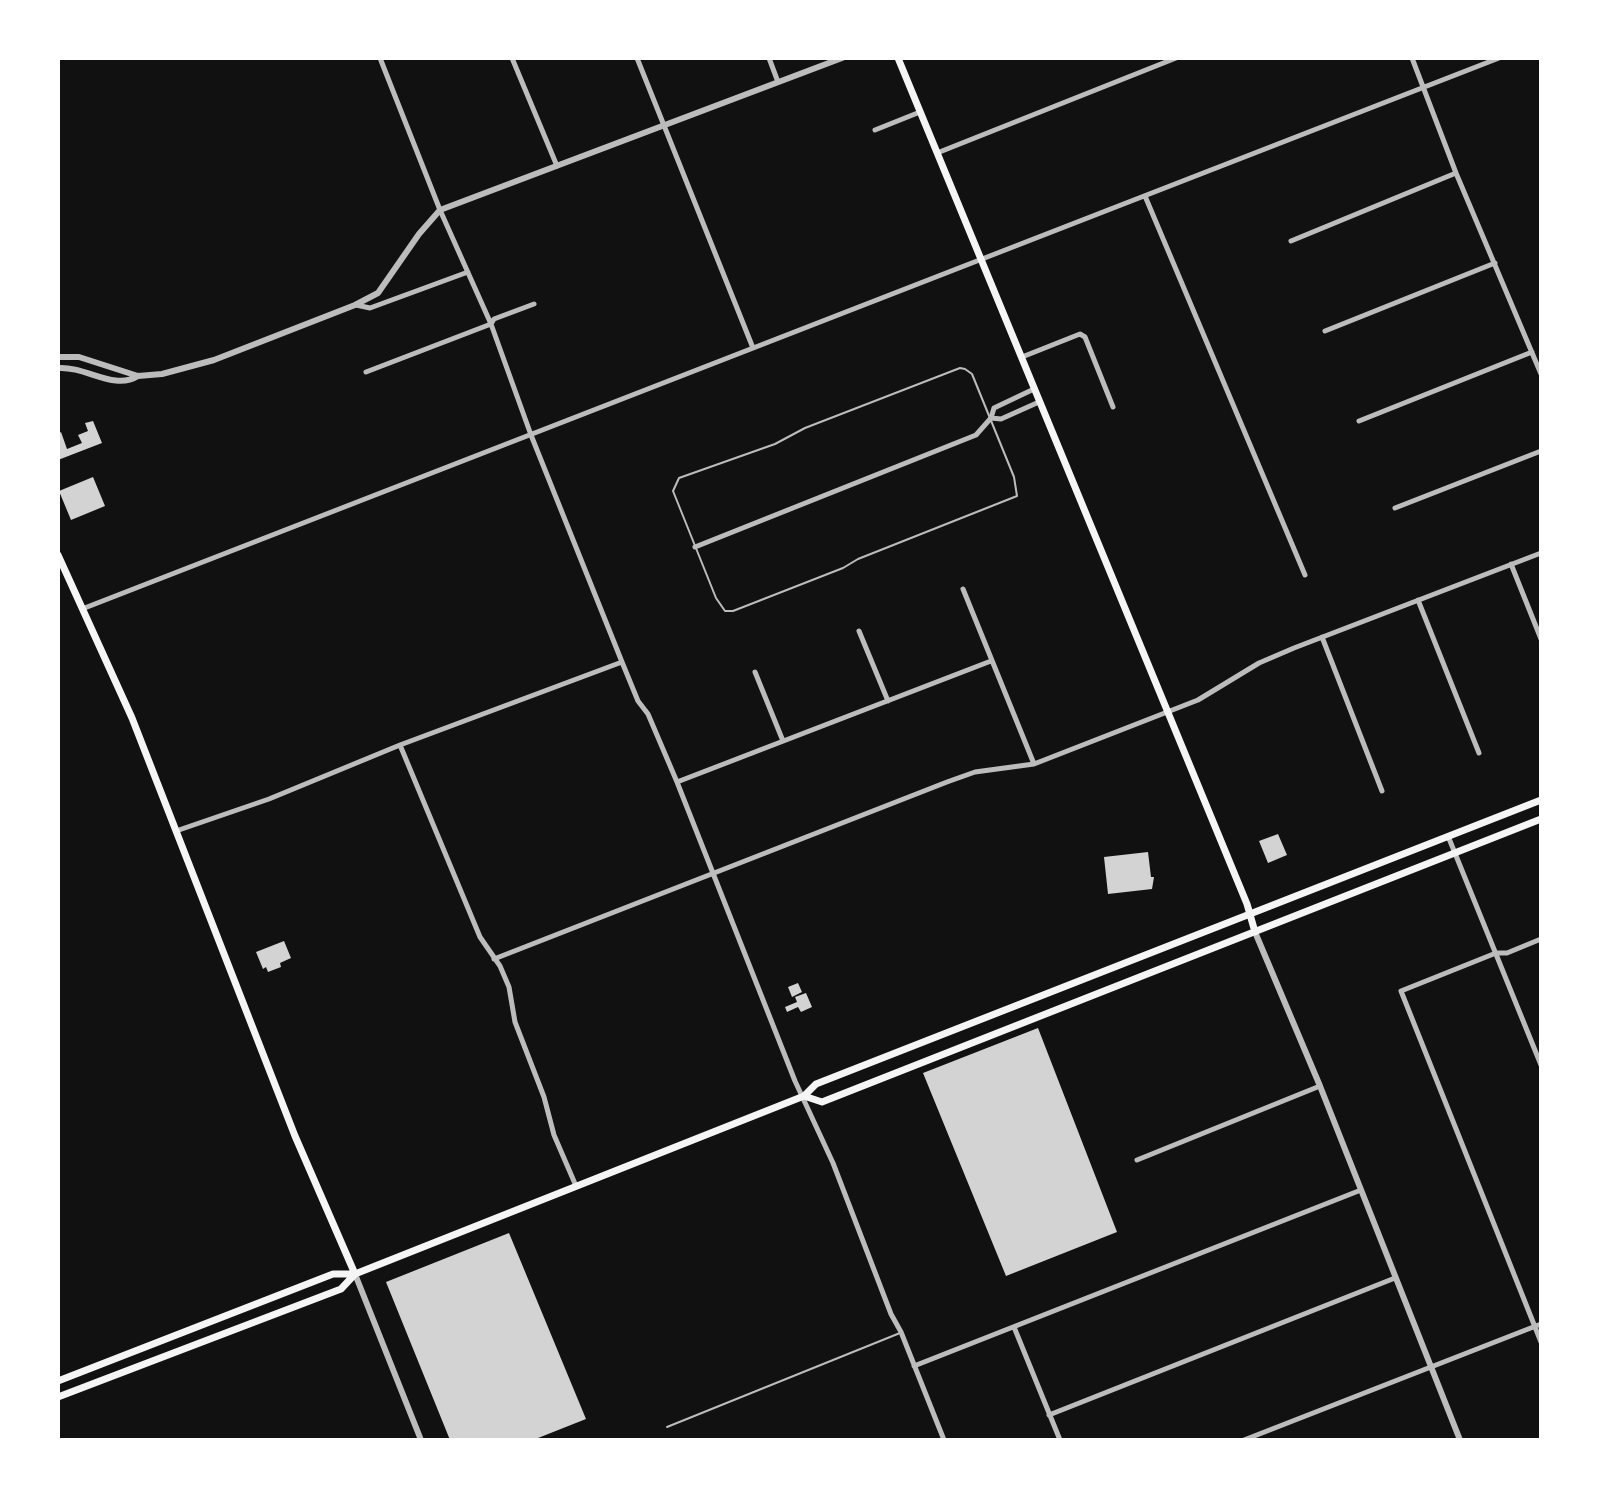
<!DOCTYPE html>
<style>
body{margin:0}
#map{position:relative;width:1599px;height:1498px;overflow:hidden;background:#111;font-family:"DejaVu Sans",sans-serif}
canvas{display:block}
.frame{position:absolute;inset:0;border:60px solid #fff;pointer-events:none}
</style>
<div id="map">
<canvas width="1599" height="1498"></canvas>
<div class="frame"></div>
</div>
<script>
const c = document.querySelector('canvas').getContext('2d');
c.lineJoin = 'round';
function fillPath(path, color) { c.fillStyle = color; c.fill(path, 'evenodd'); }
function strokePath(path, color, width, dash) { c.strokeStyle = color; c.lineWidth = width; c.lineCap = dash ? 'butt' : 'round'; c.setLineDash(dash || []); c.stroke(path); }
const building = new Path2D(`
 M93 421 102 443 58 460V434L61 432 67 449 82 443 78 435 88 431 85 423Z
 M93 477 105 506 71 520 59 491Z
 M1278 834 1287 855 1268 863 1259 841Z
 M1148 852 1151 877H1154L1152 889 1108 894 1104 857Z
 M284 941 291 958 280 963 281 967 268 972 266 967 263 969 256 952Z
 M798 983 802 992 792 997 788 987Z
 M806 993 812 1007 801 1012 798 1007 787 1012 785 1007 797 1002 795 997Z
 M1038 1028 1117 1232 1006 1276 923 1073Z
 M509 1233 586 1419 533 1440H450L386 1282Z`);
const service = new Path2D(`
 M960 368 965 369 972 374 1014 477 1017 496 858 559 843 568 733 611H725L716 598 673 491 679 478 775 444 805 428Z
 M667 1427 900 1333`);
const minor = new Path2D(`
 M380 58 440 210 491 324 531 435 622 662 638 701 648 714 677 782 795 1081 833 1163 891 1314 901 1332 944 1440
 M512 58 557 166
 M637 58 753 348
 M769 58 778 82
 M1412 58 1456 173 1541 374
 M875 130 920 112
 M937 153 1176 58
 M1145 196 1305 575
 M1291 241 1456 173
 M356 305 370 308 468 272
 M1325 331 1495 263
 M1022 357 1080 334 1085 337 1113 407
 M366 372 491 324 494 319 534 304
 M991 418 1001 419 1039 402
 M1359 421 1532 352
 M1395 508 1541 451
 M695 547 976 435 991 418 994 408 1034 389
 M1511 564 1541 639
 M963 589 1034 764
 M1418 600 1479 753
 M82 609 1499 58
 M859 631 888 701
 M1322 637 1382 791
 M755 672 783 741
 M400 745 480 937 500 966 509 987 515 1022 544 1097 554 1135 576 1186
 M677 782 991 661
 M176 831 269 799 400 745 622 662
 M1448 836 1541 1065
 M1541 939 1507 953H1496L1401 991 1541 1342
 M494 959 947 782 975 772 1034 764 1198 700 1259 663 1294 648 1541 553
 M1137 1160 1320 1086
 M1014 1327 1060 1440
 M914 1366 1361 1190
 M1049 1415 1395 1278
 M1244 1440 1541 1324`);
const tertiary = new Path2D(`
 M58 357H79L138 376 162 374 214 360 355 305 378 293 419 234 440 210 842 58
 M58 368C86 366 114 391 138 376
 M1255 932 1320 1086 1460 1440
 M355 1274 421 1440`);
const secondary = new Path2D(`
 M898 58 1247 904 1255 932
 M58 555 132 718 295 1136 355 1274
 M804 1096 822 1102 1541 819
 M58 1381 333 1274H355L804 1096 816 1084 1541 800
 M58 1397 341 1289 355 1274`);
fillPath(building, '#d3d3d3');
strokePath(service, '#bcbcbc', 2);
strokePath(minor, '#bcbcbc', 5);
strokePath(tertiary, '#bcbcbc', 6);
strokePath(secondary, '#f5f5f5', 7);
</script>
